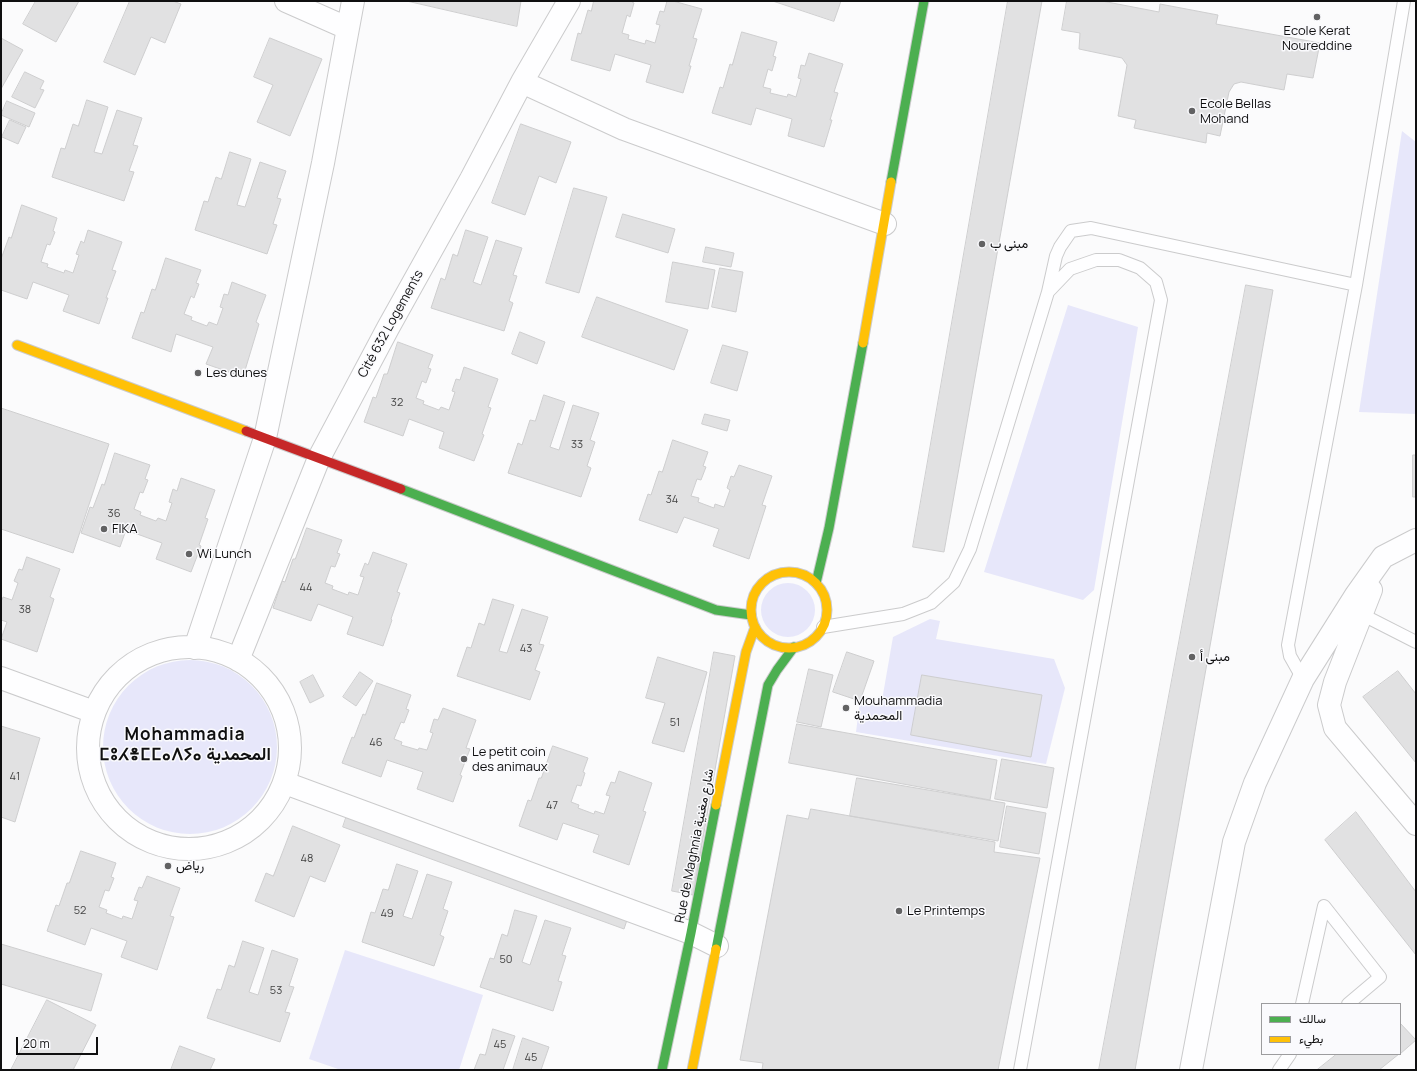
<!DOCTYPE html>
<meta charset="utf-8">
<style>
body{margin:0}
#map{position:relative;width:1417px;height:1071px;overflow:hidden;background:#fbfbfc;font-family:Manrope,Vazirmatn,sans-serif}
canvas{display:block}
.frame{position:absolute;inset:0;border:2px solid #0f0f10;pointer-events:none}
.legend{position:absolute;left:1261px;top:1003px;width:140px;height:52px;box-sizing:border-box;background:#fafafd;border:1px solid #9c9c9e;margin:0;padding:5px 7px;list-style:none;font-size:12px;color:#0f0f10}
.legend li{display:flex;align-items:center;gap:8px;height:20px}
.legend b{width:20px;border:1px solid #9c9c9e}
.scale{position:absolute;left:16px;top:1037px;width:82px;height:18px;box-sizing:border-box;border:2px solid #0f0f10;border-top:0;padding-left:5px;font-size:12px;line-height:14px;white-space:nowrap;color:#0f0f10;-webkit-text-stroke:3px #fafafd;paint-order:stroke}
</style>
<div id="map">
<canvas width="1417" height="1071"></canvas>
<div class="frame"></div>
<ul class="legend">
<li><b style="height:5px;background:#4caf50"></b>سالك</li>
<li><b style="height:5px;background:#ffc107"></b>بطيء</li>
</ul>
<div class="scale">20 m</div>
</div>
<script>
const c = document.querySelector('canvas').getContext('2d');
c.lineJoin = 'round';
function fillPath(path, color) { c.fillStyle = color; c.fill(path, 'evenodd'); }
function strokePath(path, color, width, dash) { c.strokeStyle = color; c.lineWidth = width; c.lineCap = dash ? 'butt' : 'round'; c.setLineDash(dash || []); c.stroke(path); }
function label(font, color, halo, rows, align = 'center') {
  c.font = font + ' Manrope,Vazirmatn,"Noto Sans Tifinagh",sans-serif'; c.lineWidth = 3; c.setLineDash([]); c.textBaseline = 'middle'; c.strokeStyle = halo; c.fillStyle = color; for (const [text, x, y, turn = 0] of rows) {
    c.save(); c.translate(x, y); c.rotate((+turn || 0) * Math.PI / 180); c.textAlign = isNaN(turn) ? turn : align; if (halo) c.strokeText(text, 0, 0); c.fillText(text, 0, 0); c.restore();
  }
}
const green = new Path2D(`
 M1402 131 1416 142V414L1359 412Z
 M1068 305 1138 327 1094 590 1083 600 984 572Z
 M761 610a27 27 0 1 1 54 0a27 27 0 1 1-54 0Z
 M930 619 940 621 936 639 1054 659 1065 688 1046 764 856 732 860 701 881 706 893 637Z
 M103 747a87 87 0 1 1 174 0a87 87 0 1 1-174 0Z
 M345 950 483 995 459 1070H341L309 1059Z`);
const building = new Path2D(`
 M36 1H79L56 42 23 24Z
 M130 1H173L181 4 165 43 151 37 135 75 104 62Z
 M407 1H521L517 26Z
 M594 1H632V2L634 3 630 17 627 15 622 33 629 35 628 39 645 44 646 40 655 43 660 25 656 24 660 11 664 12 667 1H673L702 9 693 38 697 39 689 66H691L683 93 646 82 651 65 615 54 610 71 571 60 578 33 581 34 588 10 591 11Z
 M773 1H841L834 21Z
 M1008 1H1042L944 552 913 547Z
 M1067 1H1102L1159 12 1160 4 1218 15 1216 24 1320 43 1313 78 1287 74 1284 90 1241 82 1234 84 1229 92 1220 136 1207 133 1206 143 1134 128 1136 120 1118 116 1127 65 1122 58 1079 49 1080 33 1062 30Z
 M742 32 777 42 773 56 776 57 772 71 768 69 763 87 771 89 770 93 787 97 788 94 796 97 801 79 798 78 801 65 805 66 809 53 843 64 834 92 838 93 830 120H832L824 147 788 136 792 119 756 108 751 125 712 113 720 87 723 88 730 64 732 65Z
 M1 38 23 50 1 89Z
 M270 38 322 59 290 136 257 122 273 85 254 77Z
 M25 72 44 81 40 89 44 90 35 108 12 97Z
 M87 100 108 107 94 152 102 154 117 110 142 118 133 145 138 146 129 171 134 172 124 201 52 177 61 148 65 149 73 124 78 126Z
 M7 101 35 113 29 127 1 115Z
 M10 120 26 127 18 144 2 137Z
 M521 124 571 142 556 183 539 176 525 215 492 203Z
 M230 152 251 159 237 205 245 207 260 162 286 171 277 198 281 199 273 224 277 225 267 254 195 230 204 201 208 202 216 177 221 179Z
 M574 188 607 197 579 293 546 283Z
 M22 205 57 218 53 231 55 232 50 245 47 244 41 262 48 264 47 267 64 273 65 270 73 273 79 255 76 254 81 241 84 243 88 230 122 242 112 270 116 271 106 298H108L99 324 63 311 69 295 33 282 27 299 1 290V259L9 237 11 238Z
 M623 214 675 229 668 253 616 237Z
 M466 230 488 237 473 282 481 285 496 240 522 248 513 275 517 276 509 301 513 303 504 331 431 308 441 278 445 280 453 254 457 256Z
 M706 247 734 253 731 267 703 262Z
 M166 258 201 270 196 283 199 284 194 298 191 296 184 314 192 317 191 320 207 326 209 322 217 325 223 308 220 307 224 294 228 295 232 282 266 295 256 322 259 324 243 377 206 364 213 347 176 334 171 352 132 338 141 312 144 313 152 289 155 290Z
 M673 262 715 270 708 309 666 302Z
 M720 268 743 272 736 312 712 307Z
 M1246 285 1273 290 1135 1070H1099Z
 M597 297 688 330 674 370 582 337Z
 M520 332 545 342 537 364 512 354Z
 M398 342 433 355 428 368 431 369 426 383 422 381 416 398 424 401 423 404 439 410 441 407 449 410 455 392 452 391 456 379 460 380 464 367 498 379 488 407 491 408 482 434 484 435 474 461 439 448 444 432 409 419 403 436 364 422 373 397 376 398 384 374H387Z
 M723 345 748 352 737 391 711 383Z
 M544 395 565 402 550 447 559 450 573 405 599 413 590 440 595 442 587 466 591 468 581 497 508 473 518 443 522 445 530 420 535 421Z
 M1 408 109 444 73 553 1 529Z
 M705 414 730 420 727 431 702 424Z
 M673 440 708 452 703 466 706 467 701 480 697 479 691 496 699 498 698 502 714 508 715 504 724 507 730 490 727 488 731 476 734 477 739 465 772 476 762 505 766 506 749 559 713 546 719 529 684 517 677 533 639 520 648 494 651 495 659 471 662 472Z
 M115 453 150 465 145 479 148 480 143 493 140 492 134 509 141 512 140 515 156 521 158 518 166 521 172 503 169 502 173 489 177 491 181 478 215 490 205 518 208 519 199 545 201 546 191 572 156 559 162 543 126 530 120 547 81 533 90 507 93 508 102 484 104 485Z
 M1413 455H1416V497H1413Z
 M307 528 342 540 337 553 340 554 335 567 331 566 325 583 333 586 332 589 348 595 349 592 358 595 364 577 360 576 365 563 368 565 373 552 407 564 397 592 400 593 391 619 392 620 383 646 347 634 353 617 318 604 311 621 273 608 282 581 285 582 293 559H295Z
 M27 557 60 569 50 597 54 599 37 652 1 639 7 622 1 620V600H2L3 597 12 600 18 583 14 581 19 569 22 570Z
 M493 599 514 605 499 651 507 653 522 609 548 617 539 644 544 645 535 670 540 672 530 700 457 676 467 647 471 648 479 623 484 625Z
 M714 652 735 656 693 895 672 891Z
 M847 652 874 661 860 701 833 692Z
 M658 657 707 672 684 752 652 743 665 703 646 698Z
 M809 669 833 675 821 727 797 722Z
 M1398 671 1416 694V763L1363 697Z
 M360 672 373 681 356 706 343 697Z
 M313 675 324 696 310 703 300 682Z
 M922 675 1042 695 1031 757 911 735Z
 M377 683 411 695 406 709 409 710 404 723 401 722 394 739 402 742 401 745 418 750 419 748 427 750 433 733 430 732 434 719 438 720 443 708 476 720 466 748 470 749 460 775 462 776 453 802 417 789 423 772 387 760 381 777 342 763 352 737 354 738 363 714 365 715Z
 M797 724 997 760 990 800 789 763Z
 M1 726 40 738 15 822 1 817Z
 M553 746 588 758 583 772 585 773 581 786 577 785 571 802 579 805 578 808 594 814 595 811 604 814 610 796 606 795 611 782 615 783 619 771 652 783 643 811 646 812 629 865 593 852 599 835 563 823 557 840 519 826 528 800 531 801 539 778H541Z
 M1002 759 1054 768 1047 808 995 799Z
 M857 778 1005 803 998 841 850 816Z
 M1007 806 1046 813 1039 854 1000 847Z
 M811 809 995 842 994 852 1040 858 998 1070H762L763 1063 740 1060 787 815 808 819Z
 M1356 812 1416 892V955L1325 840Z
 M347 815 628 917 624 929 343 827Z
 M293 826 340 845 325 882 310 876 294 917 255 901 266 873 273 876Z
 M81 851 116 863 111 877 114 878 109 891 105 890 99 907 107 910 106 913 122 919 123 916 132 919 138 901 134 900 139 887 142 888 147 876 180 888 170 916 174 917 157 970 121 957 127 941 91 928 85 945 47 931 56 905 59 906 67 883H69Z
 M397 864 418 871 403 916 412 919 427 874 452 882 443 909 448 911 440 935 444 937 434 966 362 942 371 912 375 913 383 889 388 890Z
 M515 910 537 916 522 962 530 965 545 920 571 928 562 955 566 956 558 981 562 982 553 1011 480 987 490 958 494 959 502 934 507 936Z
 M243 941 264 948 249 992 258 995 272 950 298 959 289 986 294 987 285 1012 290 1013 280 1042 207 1018 217 989 221 990 229 965 234 967Z
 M1 944 102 974 91 1011 1 984Z
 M47 1000 96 1025 73 1070H11Z
 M1400 1023 1416 1040 1400 1054Z
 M493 1029 515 1036 503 1070H474L480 1054 485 1055Z
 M523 1038 549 1047 541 1070H513Z
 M180 1046 215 1059 210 1070H171Z
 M1337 1054H1399L1379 1070H1317Z`);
const lane = new Path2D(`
 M1048 292 1056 256 1060 247 1071 231 1091 228 1356 285
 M1361 614 1416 642
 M823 627 903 614 931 603 954 582 970 549 1048 292 1070 269 1096 260H1119L1140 268 1156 282 1161 300 1020 1070
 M1303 679 1290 656 1288 645 1356 285 1404 1
 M1302 1004 1324 906 1380 977 1348 1004
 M1279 1070 1290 1054`);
const street = new Path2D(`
 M286 1 347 28
 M522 82 624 129 885 224
 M1371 590 1335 682 1329 705 1335 728 1416 824
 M88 748a101 101 0 1 1 202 0a101 101 0 1 1-202 0Z
 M195 648 265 438 323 163 353 1
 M238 660 319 458 388 328 471 179 522 82 569 1
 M1 678 94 712
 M285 783 691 933 717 946
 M1191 1070 1234 842 1255 783 1303 679 1356 595 1383 557 1416 540`);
const fast = new Path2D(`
 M891 182 924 1
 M401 489 716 610 751 615
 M816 583 829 528 863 343
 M716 949 768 685 777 670 794 647
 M662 1070 691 933 716 805`);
const slow = new Path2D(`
 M863 343 891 182
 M17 345 246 431
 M751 610a38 38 0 1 1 76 0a38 38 0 1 1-76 0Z
 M716 805 746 652 755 627
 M692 1070 716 949`);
const jam = new Path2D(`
 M246 431 401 489`);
const markers = [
 [1317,17,4,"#626263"],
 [1192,111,4,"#626263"],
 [982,244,4,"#626263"],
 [198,373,4,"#626263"],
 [104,529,4,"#626263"],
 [189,554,4,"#626263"],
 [1192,657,4,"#626263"],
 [846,708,4,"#626263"],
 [464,759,4,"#626263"],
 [168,866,4,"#626263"],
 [899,911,4,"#626263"]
];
const numberNames = [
 ["32",397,403],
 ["33",577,445],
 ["34",672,500],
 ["36",114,514],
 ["44",306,588],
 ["38",25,610],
 ["43",526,649],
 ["51",675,723],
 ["46",376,743],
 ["41",15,777],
 ["47",552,806],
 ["48",307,859],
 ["52",80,911],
 ["49",387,914],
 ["50",506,960],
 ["53",276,991],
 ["45",500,1045],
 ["45",531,1058]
];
const poiNames = [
 ["Ecole Kerat",1317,31,"center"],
 ["Noureddine",1317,46,"center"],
 ["Ecole Bellas",1200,104],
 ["Mohand",1200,119],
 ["مبنى ب",990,244],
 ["Les dunes",206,373],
 ["FIKA",112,529],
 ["Wi Lunch",197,554],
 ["مبنى أ",1200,657],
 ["Mouhammadia",854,701],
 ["المحمدية",854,716],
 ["Le petit coin",472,752],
 ["des animaux",472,767],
 ["رياض",176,866],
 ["Le Printemps",907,911]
];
const streetNames = [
 ["Cité 632 Logements",391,324,-61],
 ["Rue de Maghnia شارع مغنية",695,846,-79]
];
const districtNames = [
 ["Mohammadia",185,735],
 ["ⵎⵓⵃⴻⵎⵎⴰⴷⵢⴰ المحمدية",185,755]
];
fillPath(green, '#e7e7fa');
fillPath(building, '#e1e1e2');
strokePath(building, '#cececf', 1);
strokePath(lane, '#cbcbcc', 14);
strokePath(street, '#cbcbcc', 24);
strokePath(fast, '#cbcbcc', 11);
strokePath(slow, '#cbcbcc', 11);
strokePath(jam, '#cbcbcc', 11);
strokePath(lane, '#fefeff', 12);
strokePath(street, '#fefeff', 22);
strokePath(fast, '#4caf50', 9);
strokePath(slow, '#ffc107', 9);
strokePath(jam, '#c62828', 9);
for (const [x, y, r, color] of markers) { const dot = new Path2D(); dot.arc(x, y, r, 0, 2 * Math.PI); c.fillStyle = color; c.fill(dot); strokePath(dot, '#fafafd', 1.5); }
label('11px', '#444', null, numberNames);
label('13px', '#0f0f10', '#fafafd', poiNames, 'left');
label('13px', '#0f0f10', '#fafafd', streetNames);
c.letterSpacing = '1px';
label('bold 17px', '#0f0f10', '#fafafd', districtNames);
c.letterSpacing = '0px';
</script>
